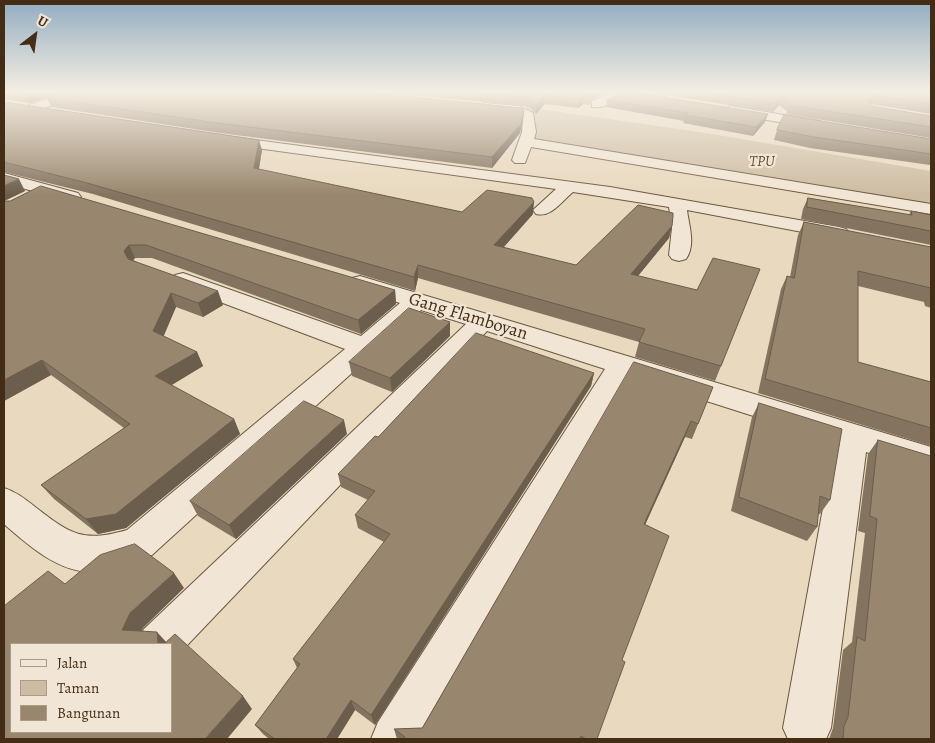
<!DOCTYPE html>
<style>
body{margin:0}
#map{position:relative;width:935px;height:743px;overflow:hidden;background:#e9d9bf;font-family:Alegreya,serif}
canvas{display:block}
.frame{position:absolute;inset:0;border:5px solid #432d16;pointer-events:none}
.legend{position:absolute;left:10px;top:643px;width:162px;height:90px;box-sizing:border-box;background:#f1e6d5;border:1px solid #ab9c89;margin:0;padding:6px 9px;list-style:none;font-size:15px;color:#432d16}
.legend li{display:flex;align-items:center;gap:10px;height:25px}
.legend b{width:25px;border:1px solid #ab9c89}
.north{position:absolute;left:10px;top:10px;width:50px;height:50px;-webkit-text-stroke:4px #f1e6d5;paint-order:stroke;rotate:30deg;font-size:14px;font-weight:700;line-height:20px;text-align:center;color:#432d16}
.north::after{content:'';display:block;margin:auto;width:18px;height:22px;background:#432d16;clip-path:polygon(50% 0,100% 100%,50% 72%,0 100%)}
</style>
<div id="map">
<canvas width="935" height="743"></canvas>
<div class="frame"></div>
<ul class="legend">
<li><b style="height:6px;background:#f1e6d5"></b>Jalan</li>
<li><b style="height:14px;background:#cdbca2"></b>Taman</li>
<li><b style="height:14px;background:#99866e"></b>Bangunan</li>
</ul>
<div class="north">U</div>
</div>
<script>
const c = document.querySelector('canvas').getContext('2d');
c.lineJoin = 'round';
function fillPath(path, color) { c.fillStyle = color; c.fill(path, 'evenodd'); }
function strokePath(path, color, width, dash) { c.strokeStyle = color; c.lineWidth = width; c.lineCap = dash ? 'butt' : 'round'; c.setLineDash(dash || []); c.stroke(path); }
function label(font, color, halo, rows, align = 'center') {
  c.font = font + ' Alegreya,serif'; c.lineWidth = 4.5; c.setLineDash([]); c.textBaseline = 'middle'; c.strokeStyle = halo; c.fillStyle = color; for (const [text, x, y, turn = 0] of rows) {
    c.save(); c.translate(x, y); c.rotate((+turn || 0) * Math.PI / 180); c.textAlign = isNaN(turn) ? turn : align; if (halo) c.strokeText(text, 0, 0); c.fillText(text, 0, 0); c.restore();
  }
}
const green = new Path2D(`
 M526 107 706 133 931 171V209L525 140 528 118Z`);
const minor = new Path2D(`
 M72 91H88L37 111H29L27 108 29 105Z
 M610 91C623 91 656 89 666 98L660 101 623 96C615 102 603 109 592 107V101L612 93Z
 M485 103 519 106 533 113 536 132 534 139 931 204V214L531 147 525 163H515L512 160 522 132 523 118 516 113 481 110 479 107Z
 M730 106 820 121 827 125 820 129 726 113 724 110Z
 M225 136 610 187 839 227 846 229 849 233 846 237 839 239 687 210C689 226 696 245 686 259L679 261 672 259 669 255 672 228 669 207 573 192C562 201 551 218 536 214L533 210 556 189 220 143 218 140Z
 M4 173 78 193 81 197 78 201 72 202 4 183Z
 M183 273 361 336 400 303 352 288 349 283 352 278 360 276 931 447V473L866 452 831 728 826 739H788L783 728 835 442 628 376 422 739H371L378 722 605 369 487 331 174 659 171 661V644H137L144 629 466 324 421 310 152 555C134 562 113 571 93 572 59 573 28 545 4 524V488C16 492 24 498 34 506 70 534 82 543 127 530L345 349 175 285 172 280 175 275Z`);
const wall = new Path2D(`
 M4 91H67L29 103 4 99Z
 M368 91H609V92L591 99 590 105 583 104 578 108 545 104 536 114 530 108 525 106Z
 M642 91H804L806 92 931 91V114L871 104 870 105 871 106 931 116V138L786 114 787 111 779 105 773 112Z
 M47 98 524 110 523 120 520 133 492 168 220 133 51 107Z
 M607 100 768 114 765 122 753 136 683 123 684 121 606 107Z
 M4 102 262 150 259 169 462 212 533 214 503 248 576 265 672 226 669 238 638 276 697 290 760 269 715 381 635 357 639 342 418 278 415 291 93 194 4 172Z
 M777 130 931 139V170L930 165 810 148 774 140Z
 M4 175 25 191 4 201 395 290 396 304 361 334 152 258H135L133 260 223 305 203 317 176 307 163 336 197 352 203 366 171 385 234 419 240 434 126 528 98 534 54 499 41 485 124 428 51 375 4 401Z
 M808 198 909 215 911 211 931 215V245L801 219 803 209Z
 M804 222 931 247V308L925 306 924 302 858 286V362L931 382V446L758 393 781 289 787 276 790 277 798 235Z
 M450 336 392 392 352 376 349 362Z
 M594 373 591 386 375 725 355 710 337 739H269L263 734 255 725 297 668 293 659 384 542 358 528 355 515 368 500 341 487 338 474 378 437Z
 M713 387 692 439 685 437 645 525 597 739H397L394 729 422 728Z
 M759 403 830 500 820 514H818L817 527 807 541 731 511 752 417Z
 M347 434 236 539 198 516 190 501Z
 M878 440 931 739H829L833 728 843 650 852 642 865 533 858 531 868 454Z`);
const shadedWall = new Path2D(`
 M37 91H67L29 103 25 94Z
 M593 91H609V92L591 99 590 105Z
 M545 95V104L536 114V105Z
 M584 95 583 104 578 108 579 99Z
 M875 95 871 104 863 110 867 101Z
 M782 96 779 105 773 112 776 103Z
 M524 110 523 120 520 133 492 168V157Z
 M768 114 765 122 753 136 756 127Z
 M259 140 262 150 257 179 254 168Z
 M19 179 25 191 4 201V186Z
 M534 202 533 214 494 258V245Z
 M672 226 669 238 628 288 631 274Z
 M129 245 135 258 130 264 124 251Z
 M418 265V278L415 291 414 277Z
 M395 290 396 304 361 334 358 320Z
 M218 291 223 305 203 317 198 303Z
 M171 293 176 307 160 345 153 331Z
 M450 322V336L392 392 390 378Z
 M197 352 203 366 162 391 155 376Z
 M42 360 51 375 4 401V380Z
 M594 373 591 386 375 725 371 715Z
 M234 419 240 434 126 528 98 534 86 519Z
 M344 420 347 434 236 539 229 525Z
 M691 421 685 437 638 540 644 524Z
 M174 573 184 588 143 628 135 644 122 630 130 613Z
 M157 632 168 644H158Z
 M243 696 252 709 227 739H205Z
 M351 700 355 710 337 739H326Z`);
const building = new Path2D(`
 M4 91H37L25 94Z
 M68 91H354L521 108 524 110 521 124 492 157 217 123 47 98Z
 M455 91H593L591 96 584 95 579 99 545 95 536 105 531 99 526 97Z
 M625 91 768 114 756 127 685 115 688 113 607 100Z
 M697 91H804L806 92 812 91H931V104L875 95 867 101 871 106 931 116V127L789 105 791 102 782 96 776 103Z
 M4 102 259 140 254 168 462 212 487 190 532 198 534 202 494 245 576 265 638 205 673 213V216L672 226 631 274 697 290 713 258 760 269 721 366 639 342 645 329 418 265 414 277 87 183 4 162Z
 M784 115 931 139V154L814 137 777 130Z
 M4 175 19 179 4 186Z
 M41 186 395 290 358 320 146 245H129L124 251 128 259 218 291 198 303 171 293 153 331 197 352 155 376 234 419 116 514 86 519 41 485 130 424 42 360 4 380V201H10Z
 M808 198 912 215 911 211 931 215V231L807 207Z
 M804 222 931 247V288L858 271V362L931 382V428L765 379 787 276 794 278Z
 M409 308 450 322 390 378 349 362Z
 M476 333 594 373 371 715 351 700 326 739H275L255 725 300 664 293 659 390 534 355 515 375 491 338 474 375 436 378 437Z
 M634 362 713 387 698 424 691 421 644 524 669 536 622 660 625 662 597 739H586L581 736 579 739H404L405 737 394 729 422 728Z
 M304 401 344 420 229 525 190 501Z
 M759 403 842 429 830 500 820 496 817 527 739 497Z
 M878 440 931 456V739H843L844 726 848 717 857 637 865 641 877 519 870 516Z
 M135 544 174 573 130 613 122 630 157 632 158 644H11V732H171V644H164L175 634 243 696 205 739H4V606L48 571 65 584 100 555Z`);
const farParknames = [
 ["TPU",762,162]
];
const streetNames = [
 ["Gang Flamboyan",468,317,17]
];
fillPath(green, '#cdbca2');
strokePath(minor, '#6c5840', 2);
fillPath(minor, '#f1e6d5');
fillPath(wall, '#84735f');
fillPath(shadedWall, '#6b5e4d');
fillPath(building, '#99866e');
strokePath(building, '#6b5e4d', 1);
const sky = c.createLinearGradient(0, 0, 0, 195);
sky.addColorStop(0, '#92acc1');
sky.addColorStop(0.47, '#f5eee2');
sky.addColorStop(1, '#f5eee200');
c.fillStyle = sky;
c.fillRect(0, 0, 935, 195);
label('italic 15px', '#5f4a32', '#f1e6d5', farParknames);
label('18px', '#432d16', '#f1e6d5', streetNames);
</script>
